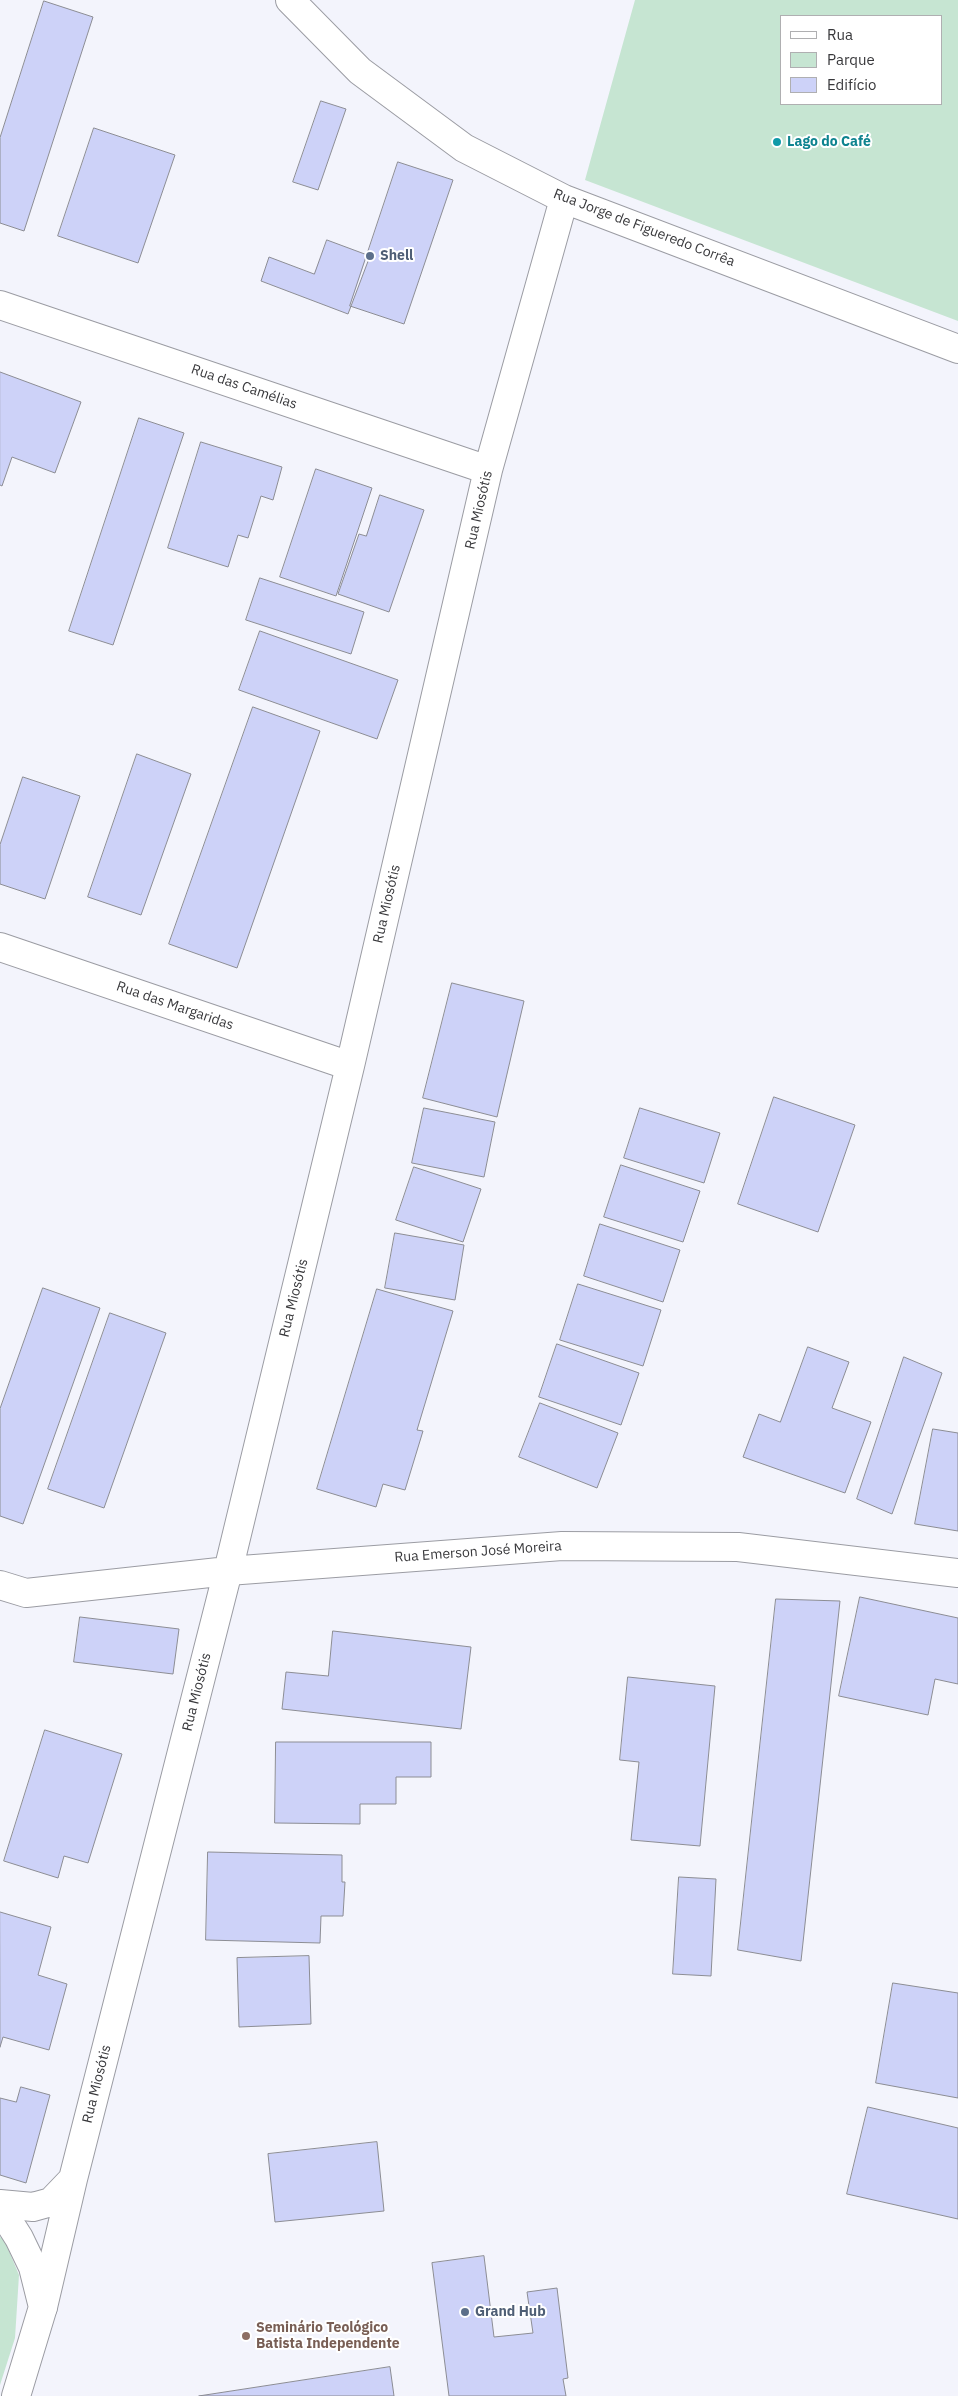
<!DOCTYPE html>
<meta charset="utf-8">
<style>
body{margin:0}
#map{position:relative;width:958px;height:2396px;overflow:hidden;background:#f3f4fc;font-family:"IBM Plex Sans",sans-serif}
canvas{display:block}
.legend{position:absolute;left:780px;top:15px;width:162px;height:90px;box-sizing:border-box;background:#fff;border:1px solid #afafb1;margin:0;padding:6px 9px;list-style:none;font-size:15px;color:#38383b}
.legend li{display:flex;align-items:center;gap:10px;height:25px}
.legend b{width:25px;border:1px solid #afafb1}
</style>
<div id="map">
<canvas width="958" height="2396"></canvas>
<ul class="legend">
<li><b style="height:6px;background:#fff"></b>Rua</li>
<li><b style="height:14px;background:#c6e5d2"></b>Parque</li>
<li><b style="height:14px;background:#cdd2f8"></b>Edifício</li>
</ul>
</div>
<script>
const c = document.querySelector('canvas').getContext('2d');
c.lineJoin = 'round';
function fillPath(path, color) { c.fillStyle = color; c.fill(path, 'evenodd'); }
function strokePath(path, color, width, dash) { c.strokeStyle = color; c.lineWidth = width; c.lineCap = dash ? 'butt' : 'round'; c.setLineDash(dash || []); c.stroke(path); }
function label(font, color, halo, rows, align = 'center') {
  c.font = font + ' "IBM Plex Sans",sans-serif'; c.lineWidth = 4; c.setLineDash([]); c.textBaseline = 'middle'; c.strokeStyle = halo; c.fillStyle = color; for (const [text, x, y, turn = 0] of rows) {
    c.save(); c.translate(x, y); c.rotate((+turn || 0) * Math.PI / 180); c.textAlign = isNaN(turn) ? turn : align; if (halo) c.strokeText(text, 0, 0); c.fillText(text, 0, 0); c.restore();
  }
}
const green = new Path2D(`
 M635 0H958V321L585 180ZM942 16V104H782V16Z
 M0 2237 4 2239 19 2275 15 2338 0 2385Z`);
const building = new Path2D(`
 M44 1 93 17 24 231 0 223V138Z
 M321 101 346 109 318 190 293 182Z
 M94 128 175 155 138 263 58 236Z
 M398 162 453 180 404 324 350 306Z
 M327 240 370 256 348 314 261 281 269 257 314 274Z
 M0 372 81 402 55 473 12 457 2 486 0 485Z
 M139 418 184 433 113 645 69 631Z
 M201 442 282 467 273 500 261 496 248 538 238 535 228 567 168 548Z
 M316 469 372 488 336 596 280 577Z
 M380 495 424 510 389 612 338 594 359 534 366 536Z
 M260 578 364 612 351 654 246 620Z
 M260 631 398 680 377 739 239 690Z
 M253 707 320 731 237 968 169 944Z
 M137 754 191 774 141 915 88 897Z
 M23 777 80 796 45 899 0 884V845Z
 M452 983 524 1001 497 1117 423 1098Z
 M774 1097 855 1125 818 1232 738 1204Z
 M424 1108 495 1122 484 1177 412 1163Z
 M640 1108 720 1133 704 1183 624 1158Z
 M621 1165 700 1191 683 1242 604 1217Z
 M414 1167 481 1189 463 1242 396 1220Z
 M600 1224 680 1250 663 1302 584 1276Z
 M395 1233 464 1245 455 1300 385 1288Z
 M578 1284 661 1310 643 1366 560 1340Z
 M43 1288 100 1308 23 1524 0 1516V1409Z
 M377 1289 453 1311 417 1430 423 1431 405 1490 383 1484 376 1507 317 1489Z
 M110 1313 166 1333 104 1508 48 1489Z
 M557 1344 639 1373 621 1425 539 1397Z
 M808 1347 849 1362 832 1408 871 1422 845 1493 743 1457 759 1414 780 1422Z
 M904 1357 942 1373 892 1514 857 1499Z
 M540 1403 618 1433 597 1488 519 1457Z
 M933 1429 958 1433V1531L915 1524Z
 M860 1597 958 1618V1684L935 1679 928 1715 839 1696Z
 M776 1599 840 1601 801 1961 738 1950Z
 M80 1617 179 1629 173 1674 74 1662Z
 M333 1631 471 1647 461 1729 282 1709 286 1672 328 1676Z
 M628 1677 715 1686 700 1846 631 1840 639 1762 620 1760Z
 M45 1730 122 1754 88 1863 64 1856 58 1878 4 1861Z
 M276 1742H431V1777H396V1804H360V1824L275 1823Z
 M208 1852 342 1855V1882H345L343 1916H321L320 1943 206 1940Z
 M679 1877 716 1879 711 1976 673 1974Z
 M0 1912 51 1927 38 1975 67 1984 49 2050 3 2037 0 2047Z
 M309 1956 311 2024 239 2027 237 1958Z
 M893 1983 958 1993V2098L876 2083Z
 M21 2087 50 2095 26 2183 0 2175V2098L16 2102Z
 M868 2107 958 2128V2219L847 2194Z
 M377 2142 384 2211 275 2222 268 2154Z
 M484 2256 494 2337 533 2333 527 2292 557 2288 568 2378 563 2379 566 2396H449L432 2263Z
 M390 2367 394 2396H199Z`);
const minor = new Path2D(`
 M290 0 360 71 464 148 564 199 958 349
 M0 305 488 470
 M0 947 350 1066
 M0 1585 26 1593 228 1571 562 1546 738 1547 958 1573
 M0 2204 33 2207 51 2202 73 2179
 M43 2307 73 2179 228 1571 350 1066 488 470 564 199`);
const major = new Path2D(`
 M0 2208 19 2238 33 2267 43 2307 16 2396`);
const markers = [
 [777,142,5,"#0f9aa8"],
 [370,256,5,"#5c6f8a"],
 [465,2312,5,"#5c6f8a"],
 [246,2336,5,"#8d6e63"]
];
const cultureNames = [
 ["Lago do Café",787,142]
];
const streetNames = [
 ["Rua Jorge de Figueredo Corrêa",644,228,21],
 ["Rua das Camélias",244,387,19],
 ["Rua Miosótis",479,510,-77],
 ["Rua Miosótis",387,904,-77],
 ["Rua das Margaridas",175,1006,19],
 ["Rua Miosótis",294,1298,-76],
 ["Rua Emerson José Moreira",478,1552,-4],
 ["Rua Miosótis",197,1692,-76],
 ["Rua Miosótis",97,2084,-76]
];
const serviceNames = [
 ["Shell",380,256],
 ["Grand Hub",475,2312]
];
const educationNames = [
 ["Seminário Teológico",256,2328],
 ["Batista Independente",256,2344]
];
fillPath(green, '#c6e5d2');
fillPath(building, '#cdd2f8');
strokePath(building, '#8c8d94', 1);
strokePath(minor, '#9b9ca3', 30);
strokePath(major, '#9b9ca3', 30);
strokePath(minor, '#fff', 28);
strokePath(major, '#fff', 28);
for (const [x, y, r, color] of markers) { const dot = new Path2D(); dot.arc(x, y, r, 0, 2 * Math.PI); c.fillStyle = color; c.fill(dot); strokePath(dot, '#fff', 2); }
label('bold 14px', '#0d838f', '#fff', cultureNames, 'left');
label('14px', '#38383b', '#fff', streetNames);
label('bold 14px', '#4e5e75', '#fff', serviceNames, 'left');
label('bold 14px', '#785e54', '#fff', educationNames, 'left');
</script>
